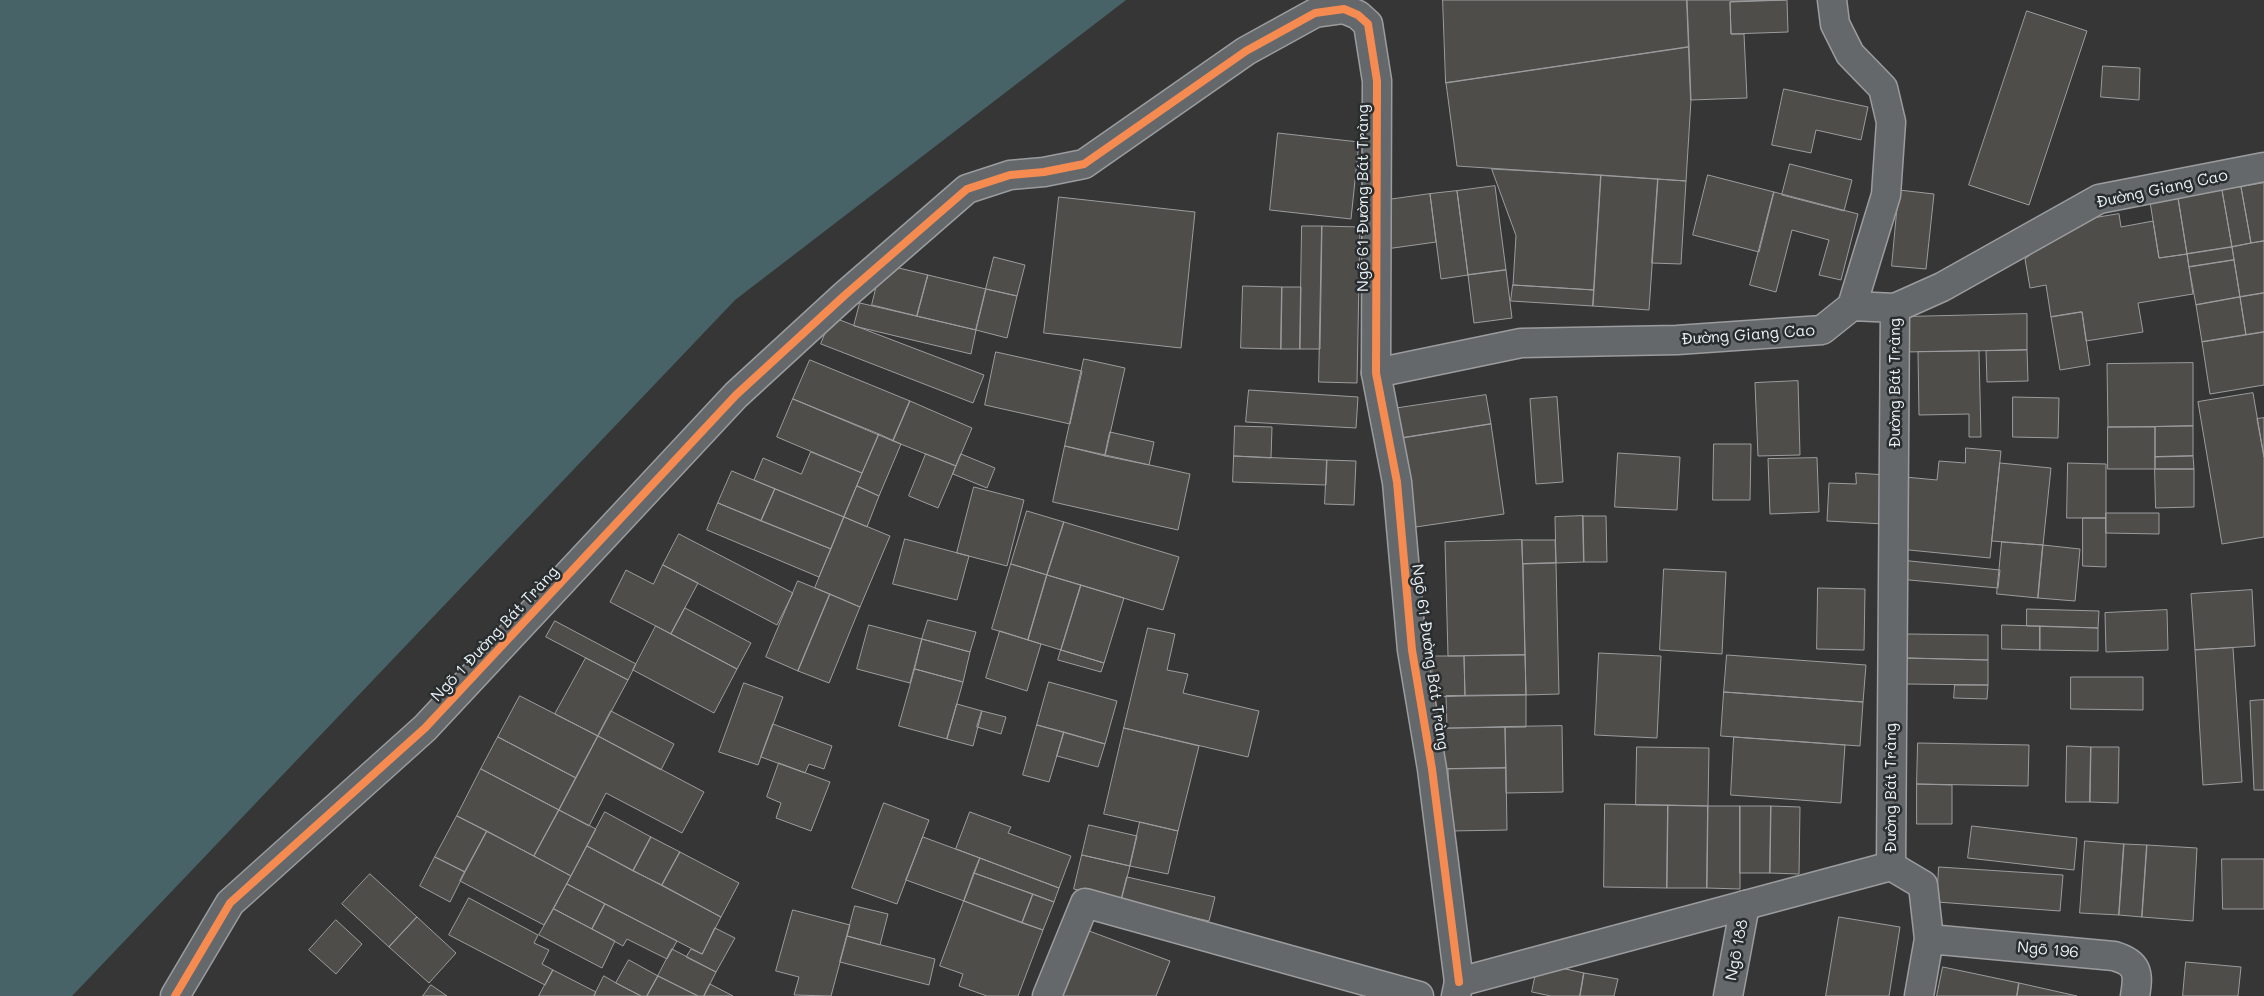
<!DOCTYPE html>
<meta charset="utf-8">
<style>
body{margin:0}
canvas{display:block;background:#363636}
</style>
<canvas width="2264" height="996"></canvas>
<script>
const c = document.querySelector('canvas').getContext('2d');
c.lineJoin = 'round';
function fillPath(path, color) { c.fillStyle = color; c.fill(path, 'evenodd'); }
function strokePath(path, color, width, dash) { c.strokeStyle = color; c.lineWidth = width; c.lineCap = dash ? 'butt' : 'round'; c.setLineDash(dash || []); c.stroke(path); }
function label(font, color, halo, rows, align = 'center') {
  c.font = font + ' Mali,sans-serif'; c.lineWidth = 5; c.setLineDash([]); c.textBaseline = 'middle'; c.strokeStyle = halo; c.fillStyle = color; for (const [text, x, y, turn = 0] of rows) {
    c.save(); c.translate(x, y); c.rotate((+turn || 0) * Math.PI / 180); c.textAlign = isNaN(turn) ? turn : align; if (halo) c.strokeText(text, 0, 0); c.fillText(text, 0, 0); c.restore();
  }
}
const water = new Path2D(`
 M0 0H1126L735 300 72 996H0Z`);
const building = new Path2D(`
 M1443 0H1687L1689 47 1446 83Z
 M1687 0H1786L1730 2 1731 34H1744L1747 98 1691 100Z
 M1787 0 1788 32 1731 34 1730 2Z
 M2027 11 2087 31 2029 205 1969 185Z
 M1689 47 1691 100 1686 181 1457 166 1446 83Z
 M2103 66 2140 68 2139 100 2101 97Z
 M1784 89 1868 107 1861 140 1816 130 1811 153 1772 145Z
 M1278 133 1359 142 1351 219 1270 210Z
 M1790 164 1852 180 1844 211 1782 195Z
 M1492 169 1601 175 1594 290 1513 285 1516 236Z
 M1601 175 1658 179 1649 310 1593 306Z
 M1708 175 1774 192 1759 252 1693 235Z
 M1658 179 1686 181 1681 264 1652 263Z
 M2264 183V241L2251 243 2241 187Z
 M1495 186 1506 270 1468 275 1457 191Z
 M2241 187 2251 243 2232 247 2222 190Z
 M1899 190 1934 194 1926 269 1892 266Z
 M2222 190 2232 247 2187 254 2178 198Z
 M1457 191 1468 275 1441 279 1430 194Z
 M1774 192 1858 214 1841 280 1819 275 1829 240 1792 230 1776 292 1750 285Z
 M1430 194 1436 242 1386 249 1380 201Z
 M1059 197 1195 212 1181 348 1044 333Z
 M2178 198 2187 254 2159 258 2150 202Z
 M2119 214 2121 227 2153 221 2159 258 2187 254 2193 294 2138 303 2143 332 2086 341 2082 312 2051 317 2046 285 2030 288 2025 259 2070 222Z
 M1302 226H1322L1320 349H1300Z
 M1322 226 1360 227 1357 383 1319 382Z
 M2264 241V293L2240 297 2232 247Z
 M2232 247 2234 260 2189 267 2187 254Z
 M994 257 1025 265 1017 296 986 289Z
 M2234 260 2240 297 2196 305 2189 267Z
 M882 264 928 275 917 316 872 305Z
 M1506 270 1512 318 1474 323 1468 275Z
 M928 275 986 289 976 330 917 316Z
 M1513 285 1594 290 1593 306 1511 301Z
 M1243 286 1282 287 1281 349 1241 348Z
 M1282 287H1301L1300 349H1281Z
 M986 289 1017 296 1007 338 976 330Z
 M2264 293V332L2246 335 2240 297Z
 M2240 297 2246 335 2202 342 2196 305Z
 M860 303 976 330 971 354 854 326Z
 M2082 312 2090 365 2060 370 2051 317Z
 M2027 314V350L1904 352 1903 317Z
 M832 317 984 375 973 403 821 344Z
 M2264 332V385L2210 394 2202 342Z
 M2027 350 2028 381 1987 382 1986 351Z
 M1979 351 1981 437H1969V414L1919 415 1918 352Z
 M996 352 1082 371 1070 424 985 405Z
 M1084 359 1125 368 1105 456 1065 446Z
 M810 360 910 401 893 441 793 399Z
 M2193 363V426L2108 427 2107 364Z
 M1798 381 1800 455 1758 456 1755 383Z
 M1249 390 1358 397 1356 428 1246 422Z
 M2253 393 2264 457V537L2222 544 2198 402Z
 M1486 395 1491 424 1396 439 1392 409Z
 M1557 397 1563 482 1536 484 1530 399Z
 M2013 397 2059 398 2058 438 2013 437Z
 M793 399 879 434 862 473 777 437Z
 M910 401 972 428 956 466 893 441Z
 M2264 418V457L2257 419Z
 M1491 424 1504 514 1409 528 1396 439Z
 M1235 426 1272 427 1271 458 1234 456Z
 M2193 426V456L2155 457V427Z
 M2108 427H2155V469H2108Z
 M1110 432 1154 442 1149 465 1105 456Z
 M879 434 901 444 879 496 857 486Z
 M1714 444H1751L1750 500H1713Z
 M1065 446 1190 474 1178 530 1053 502Z
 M1966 448 2001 451 1990 558 1899 549 1905 477 1937 480 1939 461 1965 463Z
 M811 452 862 473 844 517 754 480 763 458 801 474Z
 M1618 453 1680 457 1677 510 1615 507Z
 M926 454 956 466 938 508 909 496Z
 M961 454 995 468 987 488 953 474Z
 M1234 456 1327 460 1326 485 1233 482Z
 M2193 456 2194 469H2155V457Z
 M1817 458 1819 512 1770 514 1768 459Z
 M1327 460 1356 461 1354 505 1325 504Z
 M2000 463 2051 468 2043 545 1992 541Z
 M2068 463 2106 464V518H2067Z
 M2155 469H2194V507L2156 508Z
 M732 471 775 489 761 521 718 503Z
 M1856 473 1887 475 1885 524 1827 521 1829 483 1856 484Z
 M857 486 879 496 867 527 844 517Z
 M974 487 1024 500 1007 566 957 553Z
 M775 489 844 517 831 549 761 521Z
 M718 503 831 549 819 577 707 530Z
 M1027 511 1064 522 1047 575 1011 564Z
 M2106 513H2159V534L2106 533Z
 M1583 516 1584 562 1556 563 1555 517Z
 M1583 516H1606L1607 562H1584Z
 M844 517 890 536 860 607 815 588Z
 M2083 518H2106V567L2083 566Z
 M1064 522 1179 557 1163 610 1047 575Z
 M679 534 793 593 777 625 663 565Z
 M905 539 969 556 957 600 893 584Z
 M1522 540 1525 655 1448 656 1445 542Z
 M1522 540H1555L1556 563 1523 564Z
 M2002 542 2043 545 2038 598 1997 594Z
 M2043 545 2080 549 2075 601 2038 598Z
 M1900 560 2000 570 1998 588 1898 579Z
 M1556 563 1559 694 1526 695 1523 564Z
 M1011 564 1047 575 1028 640 992 629Z
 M663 565 698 583 671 634 610 602 626 570 653 584Z
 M1664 569 1726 572 1722 654 1660 650Z
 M1047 575 1081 585 1061 650 1028 640Z
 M798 581 830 594 798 671 766 657Z
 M1081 585 1124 598 1104 663 1061 650Z
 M1818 588 1865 589 1864 650 1817 649Z
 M2252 590 2255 646 2195 650 2191 594Z
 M830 594 860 607 829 683 798 671Z
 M685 608 751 643 737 669 671 634Z
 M2027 609 2099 611 2098 628 2027 626Z
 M2167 610 2168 650 2106 652 2105 613Z
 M928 620 976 632 970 652 922 639Z
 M555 621 636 664 628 680 546 637Z
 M869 625 922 639 910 683 857 669Z
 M2002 625 2040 626V650L2002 649Z
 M656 626 737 669 714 713 633 670Z
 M2040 626 2098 628V651L2040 650Z
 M1148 628 1175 634 1167 670 1188 674 1183 693 1259 711 1248 757 1124 728Z
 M1000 631 1041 644 1027 691 986 678Z
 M1907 634 1988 635V660L1906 658Z
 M922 639 970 652 963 682 915 669Z
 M2233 648 2242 782 2203 785 2195 650Z
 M1061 650 1104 663 1101 672 1058 660Z
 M1599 653 1661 656 1657 738 1595 735Z
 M1525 655 1526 695 1465 696 1464 656Z
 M1727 655 1866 665 1863 702 1724 692Z
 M1432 656H1464L1465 696 1433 697Z
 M586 658 628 680 598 736 555 714Z
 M1906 658 1988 660V685L1906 684Z
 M915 669 963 682 947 739 899 726Z
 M2071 677H2143V710L2071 709Z
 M1049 682 1117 701 1105 744 1037 725Z
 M744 683 783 697 758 765 719 752Z
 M1955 685H1988L1987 699 1954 698Z
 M1724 692 1863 702 1860 746 1721 736Z
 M1526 695V727L1447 728 1446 696Z
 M520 696 598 736 576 778 498 737Z
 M2264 700V790H2254L2250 701Z
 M957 704 982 711 973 746 947 739Z
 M611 711 674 744 661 770 598 736Z
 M982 711 1006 717 1001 734 977 727Z
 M773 724 832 746 824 769 809 764 805 773 761 757Z
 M1037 725 1064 732 1049 782 1023 775Z
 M1562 726 1563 792 1506 793 1505 727Z
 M1505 727 1506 768 1439 769 1438 729Z
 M1124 728 1199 746 1178 831 1104 814Z
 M1064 732 1105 744 1098 767 1057 756Z
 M598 736 704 792 682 833 606 793 589 826 559 810Z
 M498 737 576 778 559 810 481 769Z
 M1734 737 1845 745 1841 803 1731 795Z
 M1918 743 2029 745 2028 786 1917 784Z
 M2067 746 2091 747 2090 802H2066Z
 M1637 747 1709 748 1708 806 1636 805Z
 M2091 747H2119L2118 803 2090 802Z
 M779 763 830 782 811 831 776 818 781 803 767 797Z
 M1506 768 1507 830 1450 831 1448 769Z
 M481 769 559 810 534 856 457 816Z
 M1917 784 1952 785V824H1917Z
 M884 803 929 820 897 904 852 888Z
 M1605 804 1668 805 1667 888 1604 887Z
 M1668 805 1708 806 1707 888H1667Z
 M1708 806H1740V889L1707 888Z
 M1740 806H1771L1770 873H1740Z
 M1771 806 1800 807 1799 874 1770 873Z
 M559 810 596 829 571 876 534 856Z
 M605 812 651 837 633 871 587 846Z
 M970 812 1011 827 1008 833 1071 856 1059 888 956 849Z
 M457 816 487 831 465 872 435 857Z
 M1140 822 1178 831 1168 874 1130 866Z
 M1089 825 1137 836 1130 866 1082 855Z
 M1972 826 2077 838 2074 870 1968 858Z
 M487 831 571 876 544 925 460 881Z
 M651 837 680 852 662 885 633 871Z
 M923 837 980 858 964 901 906 880Z
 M2085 841 2124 844 2119 915 2080 913Z
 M2124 844 2147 845 2142 917 2119 915Z
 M2147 845 2197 848 2193 921 2142 917Z
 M587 846 721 917 702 954 567 884Z
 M680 852 739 883 721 917 662 885Z
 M1082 855 1130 866 1121 901 1074 889Z
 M435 857 465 872 450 902 420 886Z
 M980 858 1059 888 1054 902 974 873Z
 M2222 859H2264V909H2223Z
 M1939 867 2063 875 2060 911 1937 902Z
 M974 873 1033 894 1022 923 964 901Z
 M370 874 417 917 389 947 342 904Z
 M1127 877 1215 897 1209 921 1121 901Z
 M567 884 605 904 592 929 554 909Z
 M1033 894 1054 902 1043 930 1022 923Z
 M469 898 538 935 534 943 549 950 542 964 553 970 545 985 449 935Z
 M964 901 1043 930 1018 996H987L959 986 963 974 940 966Z
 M605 904 677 941 667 959 627 939 623 946 592 929Z
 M855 906 888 914 880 945 847 936Z
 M554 909 615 941 602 968 539 935Z
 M793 910 850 925 831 996 794 995 799 977 776 971Z
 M417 917 456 953 429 983 389 947Z
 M1839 917 1900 927 1889 996H1826Z
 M336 920 362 944 336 974 309 950Z
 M715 928 735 938 716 972 686 957 691 949 702 954Z
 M1081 928 1170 961 1156 996H1055Z
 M847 936 935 959 929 985 840 962Z
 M672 949 716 972 704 996H698L658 976Z
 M629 960 658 976 647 996H641L616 983Z
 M2186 962 2241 967 2238 996H2183Z
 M1538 963 1584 973 1580 996H1551L1532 992Z
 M1943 967 2019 983 2017 996H1937Z
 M553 970 596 992 594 996H539Z
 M1584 973 1618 979 1614 996H1580Z
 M604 976 616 983 641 996H594Z
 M658 976 698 996H647Z
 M2019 983 2077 996H2017Z
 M710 984 733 996H704Z
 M431 985 447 996H423Z`);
const minor = new Path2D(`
 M1832 0 1835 24 1850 54 1883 88 1891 122 1886 195 1852 306
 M1891 866 1923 885 1929 939 1919 996
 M1929 939 2114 956C2138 963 2139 973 2135 996
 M175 996 230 903 425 728 736 395 845 295 967 189 1010 175 1044 172 1084 164 1246 51 1315 13 1344 9 1358 15 1368 24 1377 81 1376 373 1397 482 1412 650 1432 769 1459 982
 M1047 996 1085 903 1419 996
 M1728 996 1745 905`);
const tertiary = new Path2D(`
 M1376 373 1521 343 1677 340 1822 330 1852 306 1895 308 1942 287 2099 199 2264 167
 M1456 996 1459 982 1891 866 1895 308`);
const cycleway = new Path2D(`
 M175 996 230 903 425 728 736 395 845 295 967 189 1010 175 1044 172 1084 164 1246 51 1315 13 1344 9 1358 15 1368 24 1377 81 1376 373 1397 482 1412 650 1432 769 1459 982`);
const streetNames = [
 ["Đường Giang Cao",2162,189,-12],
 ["Ngõ 61 Đường Bát Tràng",1363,198,-90],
 ["Đường Giang Cao",1748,335,-4],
 ["Đường Bát Tràng",1895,383,-90],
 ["Ngõ 1 Đường Bát Tràng",495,634,-47],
 ["Ngõ 61 Đường Bát Tràng",1430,657,82],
 ["Đường Bát Tràng",1891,788,-90],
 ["Ngõ 188",1737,950,-79],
 ["Ngõ 196",2048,950,5]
];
fillPath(water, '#486367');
fillPath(building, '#4f4d4a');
strokePath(building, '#9b9c9e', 1);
strokePath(minor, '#9b9c9e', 31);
strokePath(tertiary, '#9b9c9e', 31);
strokePath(minor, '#65686b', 28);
strokePath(tertiary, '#65686b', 28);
strokePath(cycleway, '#f68b52', 8);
label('16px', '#e8f1f8', '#2a2d2e', streetNames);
</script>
